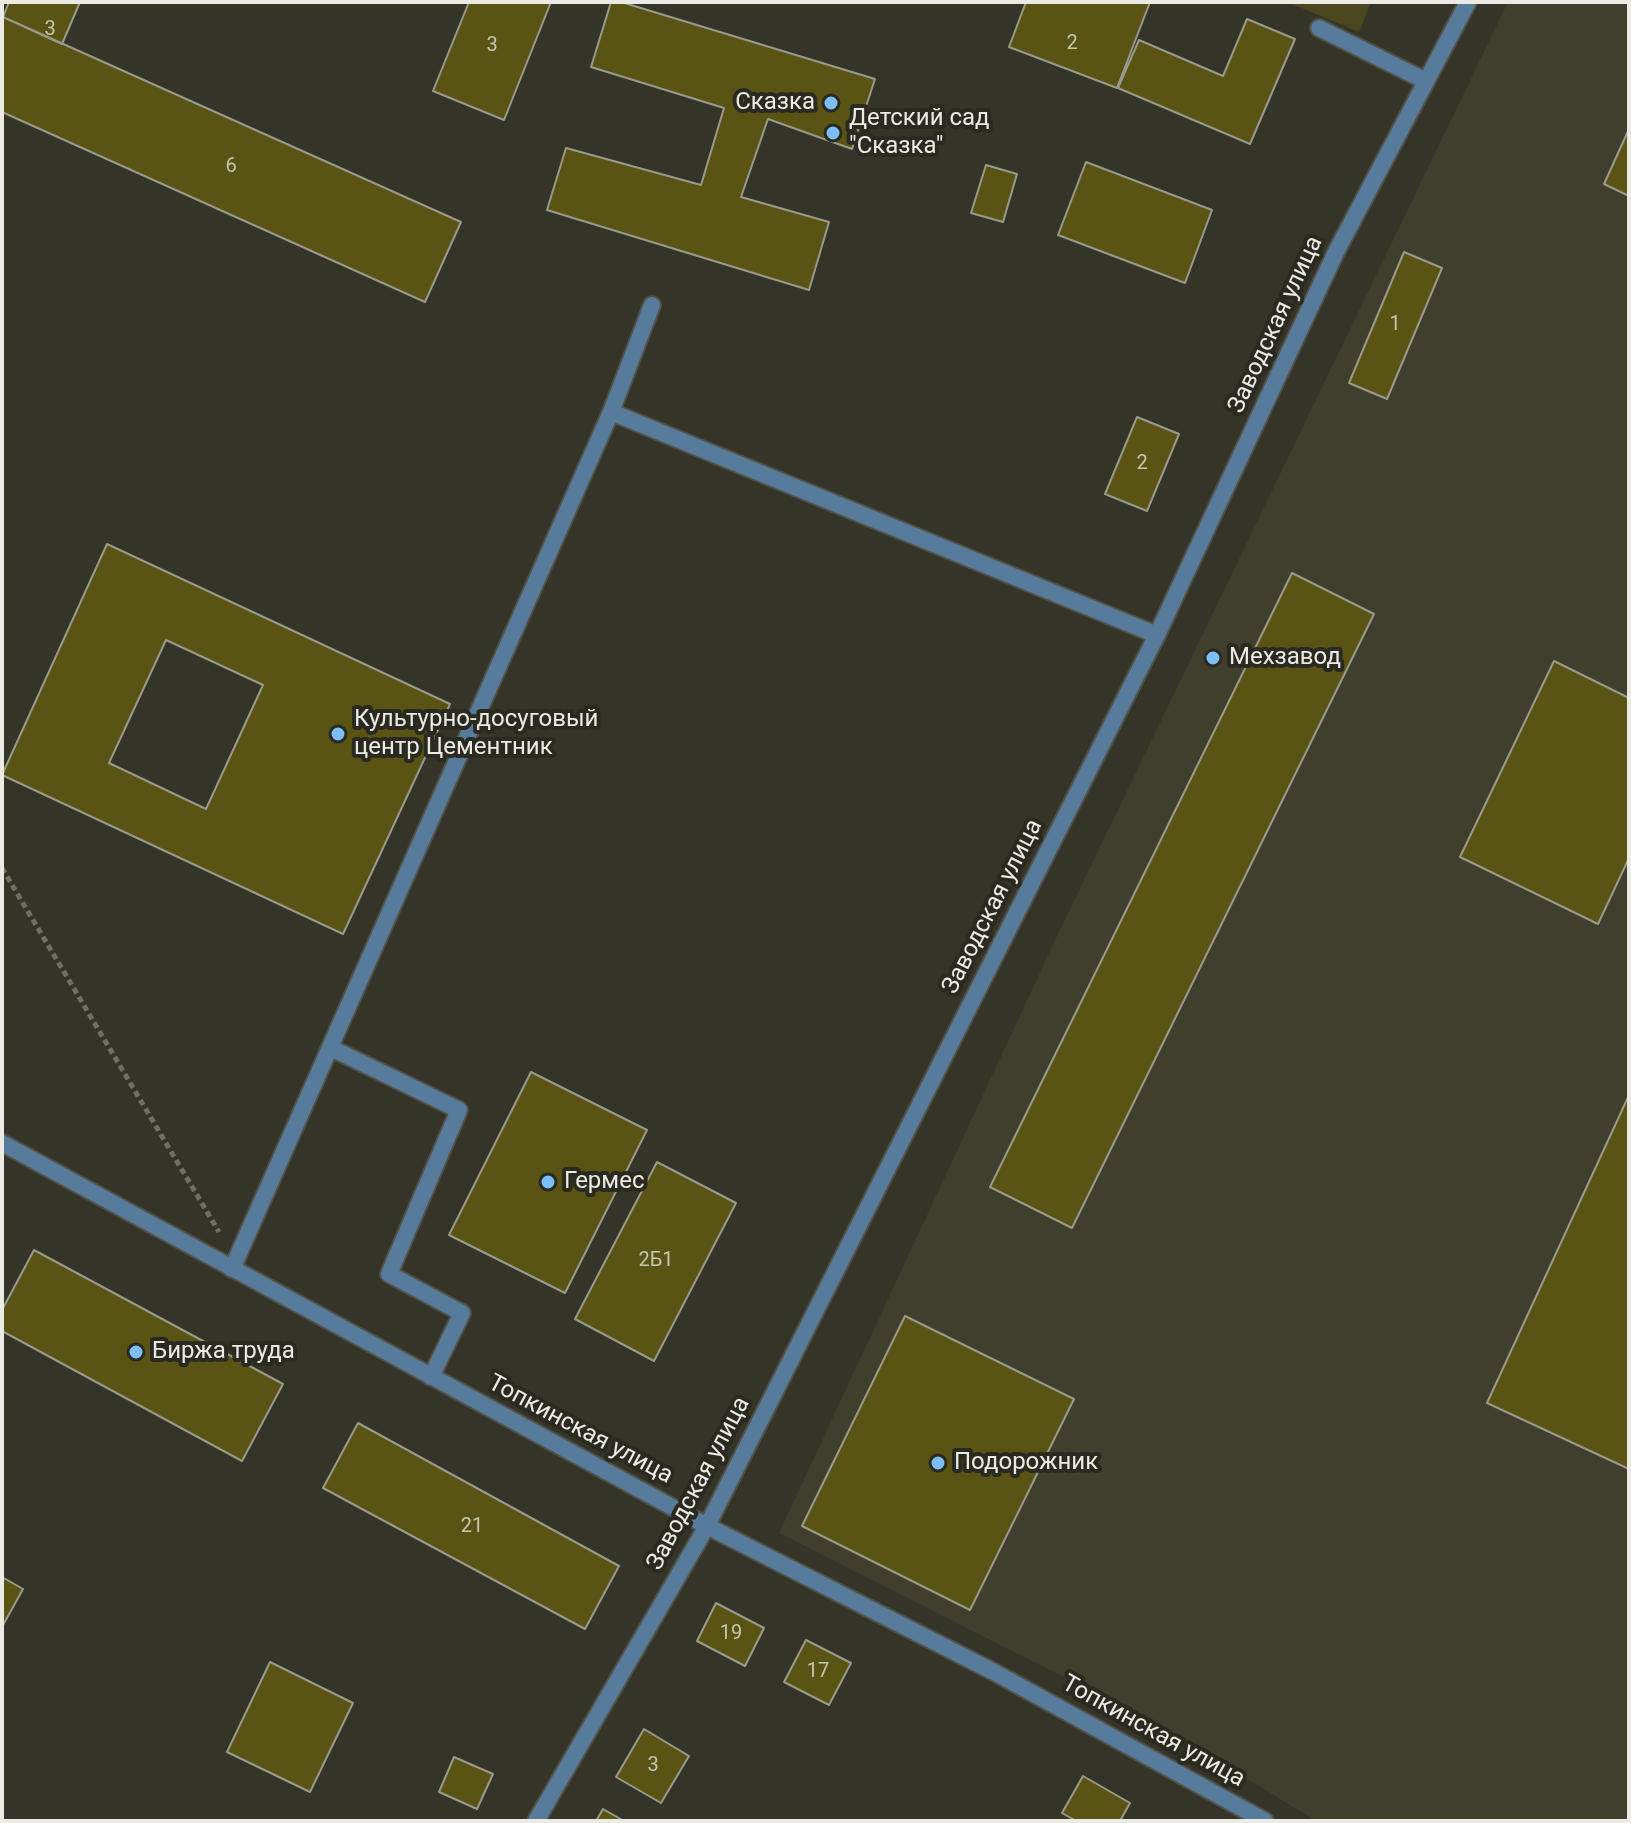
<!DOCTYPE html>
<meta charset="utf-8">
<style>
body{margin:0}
#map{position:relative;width:1631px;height:1823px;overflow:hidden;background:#353429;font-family:Roboto,sans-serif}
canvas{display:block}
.frame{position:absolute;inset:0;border:4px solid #ebebe4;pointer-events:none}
</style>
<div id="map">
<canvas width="1631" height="1823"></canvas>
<div class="frame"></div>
</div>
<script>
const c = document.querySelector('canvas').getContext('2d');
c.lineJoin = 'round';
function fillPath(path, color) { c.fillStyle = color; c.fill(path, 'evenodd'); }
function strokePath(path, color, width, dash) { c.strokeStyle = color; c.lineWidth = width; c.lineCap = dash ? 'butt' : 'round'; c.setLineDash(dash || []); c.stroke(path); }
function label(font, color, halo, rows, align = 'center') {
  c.font = font + ' Roboto,sans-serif'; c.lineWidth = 8; c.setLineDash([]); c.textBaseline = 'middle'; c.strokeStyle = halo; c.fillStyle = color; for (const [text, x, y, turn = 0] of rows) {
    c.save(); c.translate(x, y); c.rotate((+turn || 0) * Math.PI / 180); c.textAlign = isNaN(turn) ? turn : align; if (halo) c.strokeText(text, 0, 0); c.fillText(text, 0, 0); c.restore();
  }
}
const built = new Path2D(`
 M1508 2H1629V1821H1316L1159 1725 779 1533 1058 934Z`);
const green = new Path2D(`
 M1287 2H1371L1359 32Z`);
const building = new Path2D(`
 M9 2H80L62 44 3 17Z
 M469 2H551L504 120 433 91Z
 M611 2H621L875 79 852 149 768 119 741 197 829 222 809 290 547 210 566 148 701 185 724 108 591 67Z
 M1026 2H1150L1117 88 1009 47Z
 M3 17 461 222 425 302 2 112Z
 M1247 19 1295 39 1250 144 1118 88 1139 40 1223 76Z
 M1629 129V196L1604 184Z
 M1086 162 1212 210 1185 283 1058 235Z
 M986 165 1017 174 1003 222 971 213Z
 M1404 252 1442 268 1387 399 1349 383Z
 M1137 417 1179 434 1147 511 1105 494Z
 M107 544 450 704 343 934 2 775ZM166 640 263 685 206 809 109 763Z
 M1292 573 1374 614 1072 1228 990 1187Z
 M1554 661 1629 698V858L1598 924 1460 857Z
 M531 1072 647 1130 565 1293 449 1235Z
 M1629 1095V1469L1487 1403Z
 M657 1162 736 1203 654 1361 575 1319Z
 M34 1250 283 1384 242 1461 2 1331V1310Z
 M905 1316 1074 1399 970 1610 802 1526Z
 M358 1423 619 1566 585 1629 323 1488Z
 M2 1577 23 1589 2 1627Z
 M716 1603 764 1628 745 1666 697 1641Z
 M806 1640 851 1663 829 1705 784 1682Z
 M270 1662 353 1703 310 1792 227 1752Z
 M644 1729 689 1756 661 1803 616 1777Z
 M454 1757 493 1774 477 1809 439 1792Z
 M1083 1776 1130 1803 1120 1821H1076L1062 1813Z
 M603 1809 624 1821H596Z`);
const path = new Path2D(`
 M2 868 219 1232`);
const service = new Path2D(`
 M1319 28 1426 81
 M611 412 652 305
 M331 1048 459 1110 389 1274 462 1313 431 1377
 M232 1269 611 412 1157 635`);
const minor = new Path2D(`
 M2 1143 707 1526 994 1672 1265 1821
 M536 1821 707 1526 1157 635 1336 252 1468 2`);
const markers = [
 [831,103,8,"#7bbef8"],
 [833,133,8,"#7bbef8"],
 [1213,658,8,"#7bbef8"],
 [338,734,8,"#7bbef8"],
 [548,1182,8,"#7bbef8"],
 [136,1352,8,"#7bbef8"],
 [938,1463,8,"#7bbef8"]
];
const numberNames = [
 ["3",50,30],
 ["2",1072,44],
 ["3",492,46],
 ["6",231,167],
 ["1",1395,325],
 ["2",1142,464],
 ["2Б1",656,1261],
 ["21",472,1527],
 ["19",731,1634],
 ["17",818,1672],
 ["3",653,1766]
];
const poiNames = [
 ["Сказка",815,103,"right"],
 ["Детский сад",849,119],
 ["\"Сказка\"",849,147],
 ["Мехзавод",1229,658],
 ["Культурно-досуговый",354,720],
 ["центр Цементник",354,748],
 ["Гермес",564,1182],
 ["Биржа труда",152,1352],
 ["Подорожник",954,1463]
];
const streetNames = [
 ["Заводская улица",1276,325,-65],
 ["Заводская улица",993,907,-63],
 ["Топкинская улица",580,1430,28],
 ["Заводская улица",699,1484,-62],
 ["Топкинская улица",1153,1732,29]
];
fillPath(built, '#403f2e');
fillPath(green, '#4a471f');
fillPath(building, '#595414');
strokePath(building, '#99998c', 2);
strokePath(service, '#525147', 20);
strokePath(minor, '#525147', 20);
strokePath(path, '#706f65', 5, [6, 4]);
strokePath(service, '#577b9b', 16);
strokePath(minor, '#577b9b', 16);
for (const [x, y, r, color] of markers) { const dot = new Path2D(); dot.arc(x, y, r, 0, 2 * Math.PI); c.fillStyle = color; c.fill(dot); strokePath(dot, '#2b2a20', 3); }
label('20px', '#c6c5b0', null, numberNames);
label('24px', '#ebebe4', '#2b2a20', poiNames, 'left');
label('24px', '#ebebe4', '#2b2a20', streetNames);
</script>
